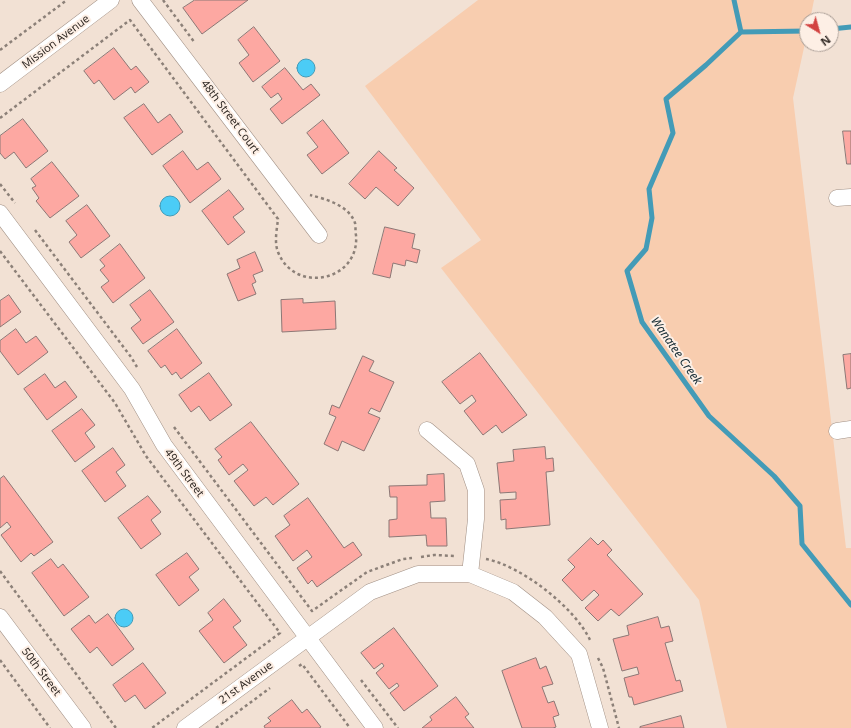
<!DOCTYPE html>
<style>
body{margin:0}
#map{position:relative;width:851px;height:728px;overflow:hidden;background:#f2e1d4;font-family:"Noto Sans",sans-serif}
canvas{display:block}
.north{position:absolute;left:799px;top:12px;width:40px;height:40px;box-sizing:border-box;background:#fdefe5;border:1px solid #ab9f97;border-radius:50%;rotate:143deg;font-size:11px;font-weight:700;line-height:16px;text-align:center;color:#2f2823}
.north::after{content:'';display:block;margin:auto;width:14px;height:18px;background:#d24341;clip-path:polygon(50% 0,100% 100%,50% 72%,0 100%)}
</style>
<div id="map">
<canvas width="851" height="728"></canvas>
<div class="north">N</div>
</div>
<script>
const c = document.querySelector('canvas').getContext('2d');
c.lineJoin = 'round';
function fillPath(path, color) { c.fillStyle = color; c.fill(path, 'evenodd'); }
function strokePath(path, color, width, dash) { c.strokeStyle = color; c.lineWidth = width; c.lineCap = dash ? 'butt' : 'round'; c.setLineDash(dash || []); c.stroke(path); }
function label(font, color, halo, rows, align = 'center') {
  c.font = font + ' "Noto Sans",sans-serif'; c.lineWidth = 4; c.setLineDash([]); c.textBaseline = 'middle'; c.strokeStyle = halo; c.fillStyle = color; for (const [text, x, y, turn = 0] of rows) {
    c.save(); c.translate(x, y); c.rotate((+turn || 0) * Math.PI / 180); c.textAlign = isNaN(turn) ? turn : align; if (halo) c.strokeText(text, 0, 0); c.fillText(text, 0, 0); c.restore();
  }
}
const green = new Path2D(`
 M478 0H814L810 20H807V34L793 98 846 548H851V728H727L699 600 441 268 481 240 365 86Z`);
const water = new Path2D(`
 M297 68a9 9 0 1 1 18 0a9 9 0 1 1-18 0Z
 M160 206a10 10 0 1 1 20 0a10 10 0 1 1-20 0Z
 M115 618a9 9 0 1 1 18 0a9 9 0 1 1-18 0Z`);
const stream = new Path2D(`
 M734 0 741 32 706 65 666 99 673 133 649 189 652 218 646 249 627 271 642 322 709 416 774 476 800 506 802 544 851 605
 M831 29 851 27
 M741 32 807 31`);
const building = new Path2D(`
 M195 0H248L202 34 183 8Z
 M254 27 280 61 253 82 239 63 249 55 238 40Z
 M114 48 131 70 136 66 149 82 135 93 131 87 114 100 99 80 94 84 84 71Z
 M285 68 303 90 311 84 320 95 282 124 270 109 282 99 278 93 271 98 262 87Z
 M144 104 158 123 170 114 183 132 152 155 124 118Z
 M23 119 48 151 26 168 14 152 5 159 0 153V136Z
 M323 120 349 153 322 174 307 155 318 147 307 133Z
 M843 131H851V164H847Z
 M183 151 197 170 208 162 221 179 190 203 163 166Z
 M379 151 397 168 394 170 414 188 398 206 376 187 365 199 349 184Z
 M52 162 79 196 50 218 36 201 39 198 32 188 36 186 31 179Z
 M229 190 244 209 233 217 245 232 228 245 202 211Z
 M87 205 110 236 81 258 69 242 77 235 66 221Z
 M385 227 415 234 412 248 420 250 417 263 406 260 405 266 393 263 390 278 373 274Z
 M120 244 145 278 113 303 101 287 109 281 100 270 105 266 100 260Z
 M255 252 263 271 253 275 256 282 252 284 256 294 238 301 227 274 240 268 237 260Z
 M150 290 174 322 143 344 131 328 141 320 130 305Z
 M9 295 21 312 0 327V301Z
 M303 299V303L335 301 336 329 282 332 281 300Z
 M16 329 26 343 36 336 48 352 18 375 0 351V341Z
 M177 329 202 363 181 379 176 372 172 375 165 365 161 368 148 351Z
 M480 353 527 415 502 433 496 425 483 435 464 411 476 401 472 395 460 404 442 382Z
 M851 354V388L847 389 843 355Z
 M363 356 374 361 369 371 394 382 380 412 371 408 368 413 380 418 364 451 342 441 338 451 324 444 336 417 329 414 332 405 339 408Z
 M209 373 232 405 210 421 199 406 191 412 179 395Z
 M45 374 55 388 65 381 77 397 47 420 24 389Z
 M82 409 95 425 85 433 95 447 75 462 52 431Z
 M251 422 299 484 273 505 266 497 254 506 234 481 248 470 243 464 229 475 218 460 222 457 215 449Z
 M545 447 546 459 553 458 554 471 546 472 550 525 506 529V519L501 520 500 500 516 499V492L500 493 497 463 514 461 513 450Z
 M113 448 125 465 116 472 126 486 105 502 82 471Z
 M444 474 445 501 430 502 431 518H446L447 546H427L426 535 389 537V520L397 519V497H390L389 486 427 485V475Z
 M4 476 53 542 34 556 31 553 21 562 1 535 11 527 7 522 0 528V479Z
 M148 496 161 512 151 520 161 534 141 549 118 518Z
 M308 498 344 548 353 542 362 555 317 587 312 580 308 584 297 568 312 557 307 550 293 561 275 536 290 525 284 516Z
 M591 538 598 545 603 540 612 550 607 555 643 594 619 616 611 609 598 621 585 608 599 595 594 590 582 601 562 580 575 567 568 560Z
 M187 553 199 569 189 577 199 590 179 606 156 575Z
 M51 559 58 568 63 564 89 597 64 616 32 573Z
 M224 599 241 621 233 627 247 645 224 663 199 631 213 620 208 613Z
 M108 614 134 649 112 666 97 647 90 653 71 629 89 615 95 623Z
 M658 617 661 628 669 626 673 641 665 643 676 681 680 680 683 691 634 705 632 697H629L624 678 639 674 637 667 622 671 613 639 629 635 627 626Z
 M394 628 438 686 404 711 390 693 399 686 397 683 389 689 376 673 384 666 382 663 374 669 361 653Z
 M536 658 540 669 546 666 553 684 542 687 548 703 554 701 559 715 553 717 556 727 553 728H522L502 671Z
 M143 663 166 693 145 709 135 695 125 702 113 685Z
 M456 697 469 714 465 717 474 728H422L432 720 430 717Z
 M292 700 302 713 307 709 321 727 319 728H265L264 726 271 721 268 718Z
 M681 716 684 728H640V727Z`);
const path = new Path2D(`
 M163 0 195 43
 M0 50 67 0
 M0 118 130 20 278 219C277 229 274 242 278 252 295 295 360 281 356 235 355 231 356 226 355 223 349 205 325 199 310 195
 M0 184 15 203
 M35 230 131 357 137 367
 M0 251 115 403 146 456 280 633 152 728
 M174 427 312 611 367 572 403 559 412 558
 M421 557 434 555 456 556
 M486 559C522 566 575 608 590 640
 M0 571 116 728
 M598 658 603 668 619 728
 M0 660 50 728
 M299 666 302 664 350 728
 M361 680 398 728
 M216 728 270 688`);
const street = new Path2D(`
 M140 0 319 235
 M0 84 111 0
 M837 198 851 197
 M0 213 132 389 164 445 375 728
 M427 430 467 464 476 490V519L470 574
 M837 431 851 429
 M0 617 83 728
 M185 728 370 592 418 574H470L513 592 545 617 579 654 600 728`);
const streetNames = [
 ["Mission Avenue",56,42,-37],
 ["48th Street Court",230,117,53],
 ["49th Street",184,473,53],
 ["50th Street",41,672,53],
 ["21st Avenue",246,683,-36]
];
const waterNames = [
 ["Wanatee Creek",676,351,55]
];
fillPath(green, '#f8cdaf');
fillPath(water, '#4bccf6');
strokePath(water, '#439bb7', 1);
strokePath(stream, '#439bb7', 5);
fillPath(building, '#fda8a2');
strokePath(building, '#8c7775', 1);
strokePath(street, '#a19085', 17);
strokePath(path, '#8c8078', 2.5, [3, 3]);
strokePath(street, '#fff', 16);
label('11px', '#2f2823', '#fdefe5', streetNames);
label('italic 12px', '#182e36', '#fdefe5', waterNames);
</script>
